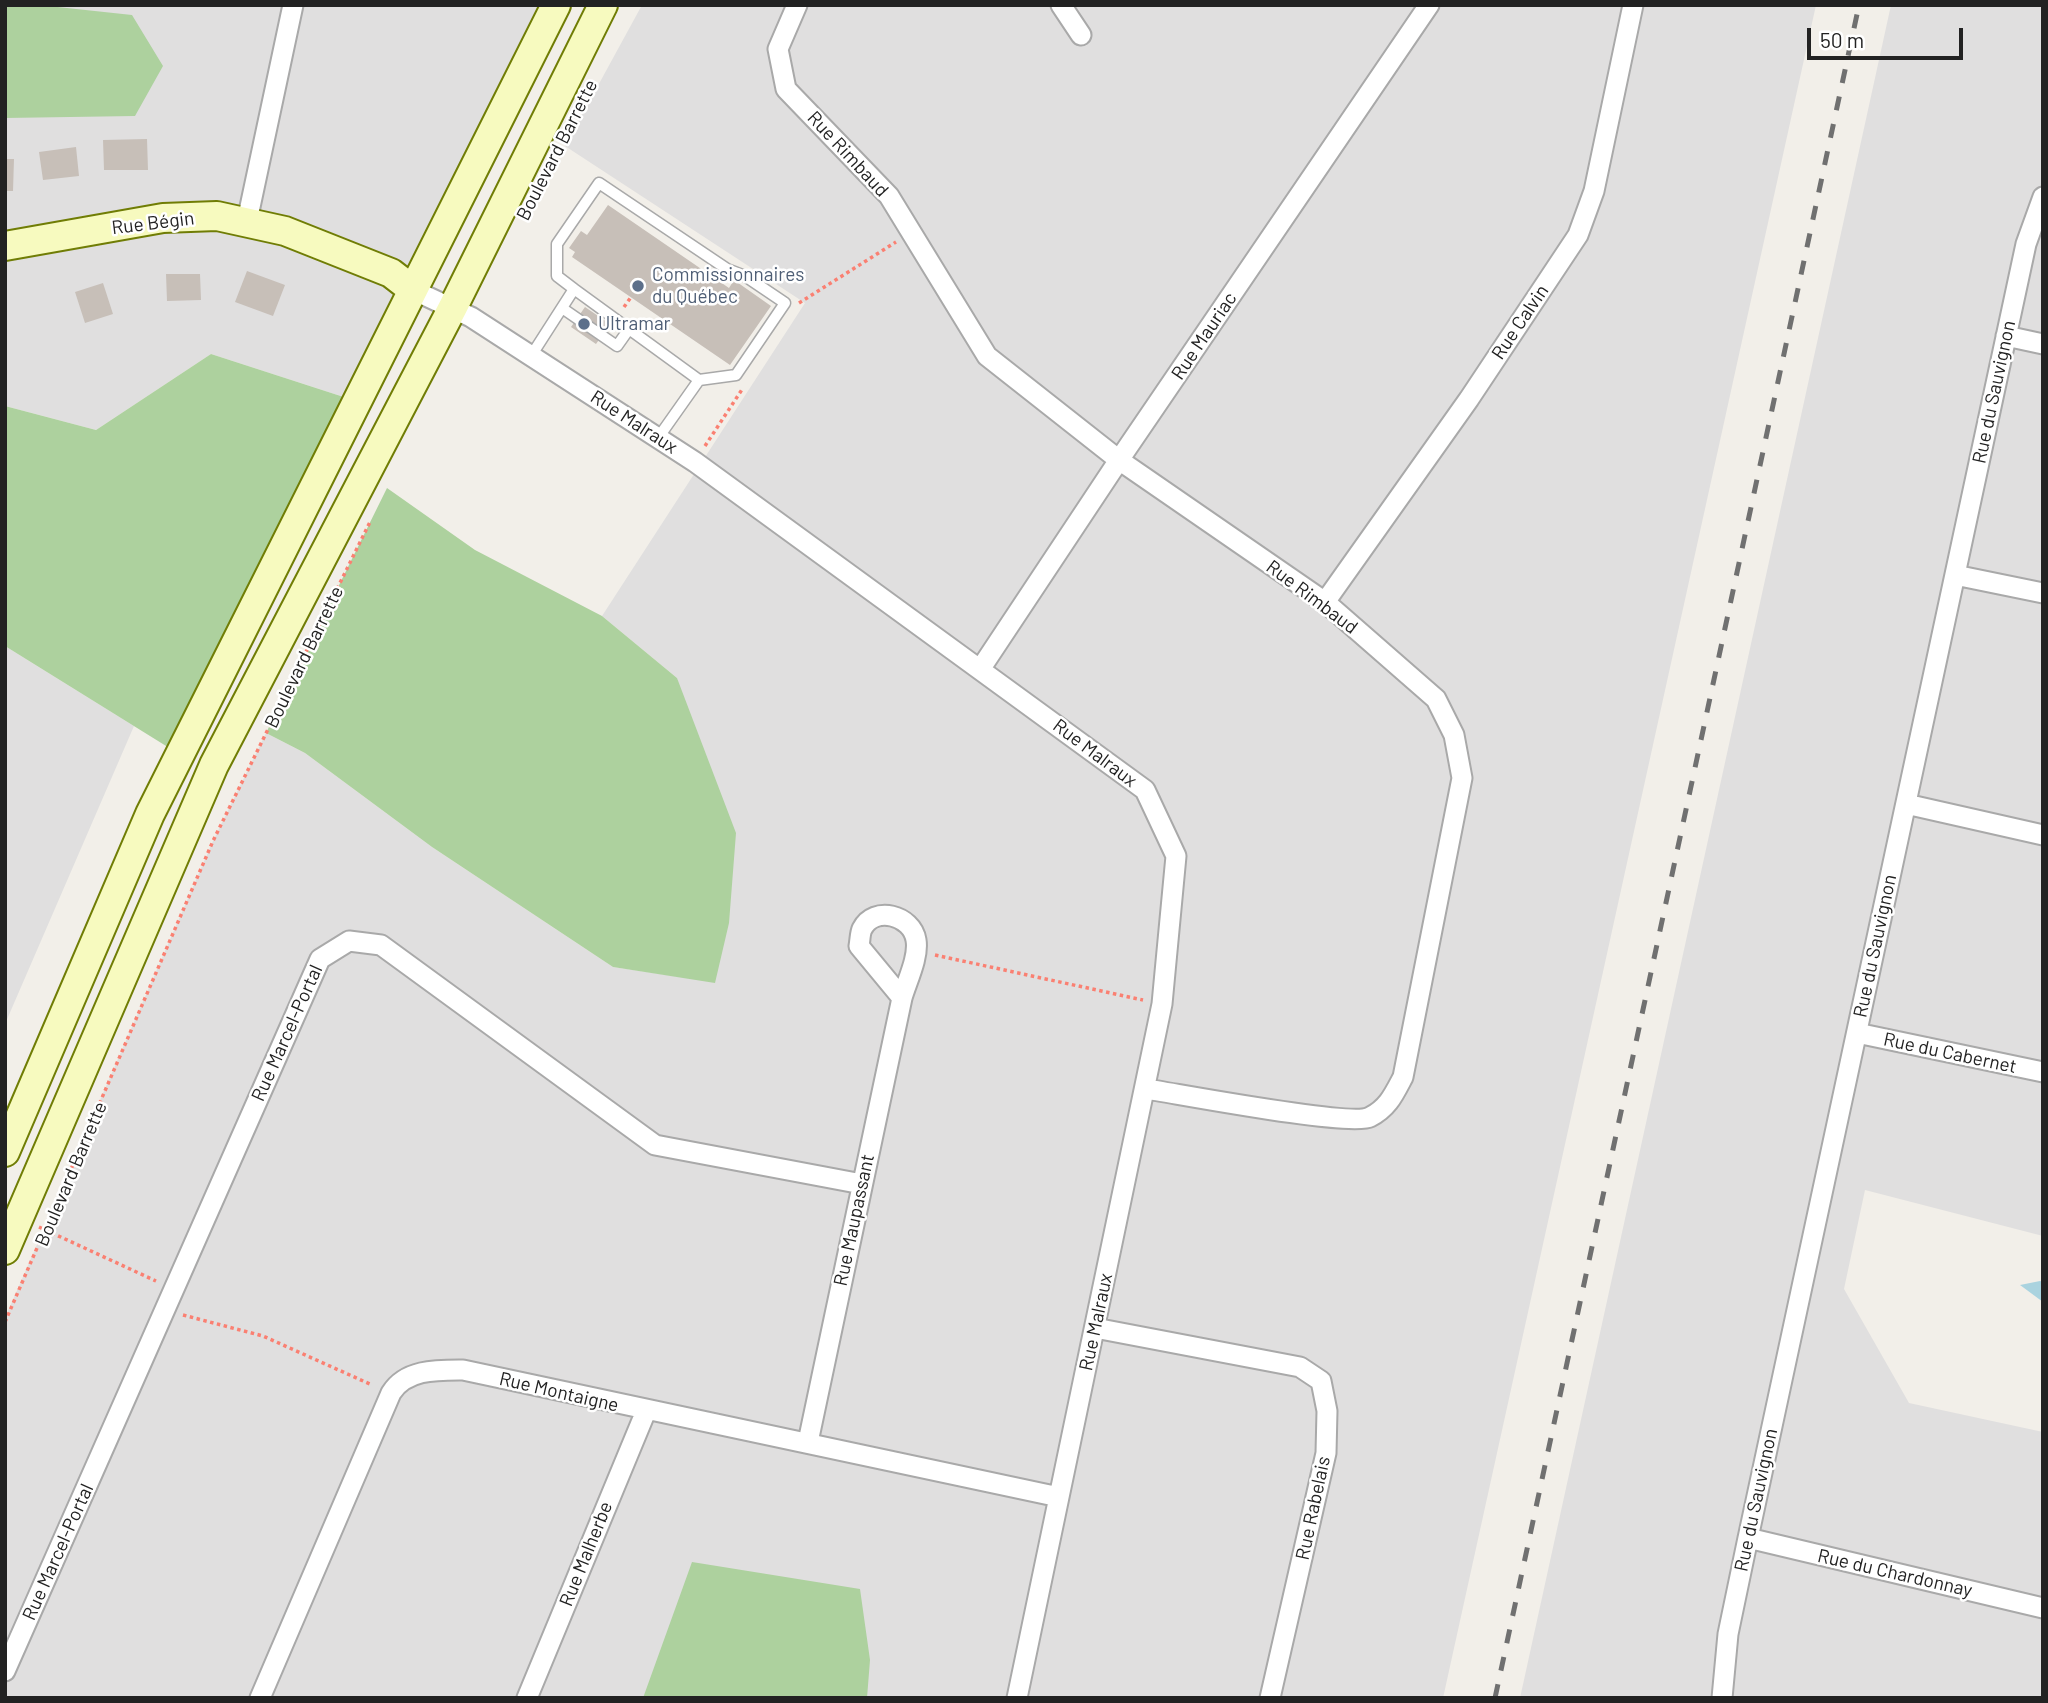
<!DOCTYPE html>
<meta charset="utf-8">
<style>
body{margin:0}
#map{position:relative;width:2048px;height:1703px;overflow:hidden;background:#f2efe9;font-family:Barlow,sans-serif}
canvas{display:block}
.frame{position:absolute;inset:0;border:7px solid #222;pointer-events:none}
.scale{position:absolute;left:1807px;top:28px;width:156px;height:32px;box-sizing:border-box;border:4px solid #222;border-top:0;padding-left:9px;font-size:21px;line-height:24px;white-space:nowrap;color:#222;-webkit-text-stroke:5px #fff;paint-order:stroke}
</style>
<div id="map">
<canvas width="2048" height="1703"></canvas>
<div class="frame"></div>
<div class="scale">50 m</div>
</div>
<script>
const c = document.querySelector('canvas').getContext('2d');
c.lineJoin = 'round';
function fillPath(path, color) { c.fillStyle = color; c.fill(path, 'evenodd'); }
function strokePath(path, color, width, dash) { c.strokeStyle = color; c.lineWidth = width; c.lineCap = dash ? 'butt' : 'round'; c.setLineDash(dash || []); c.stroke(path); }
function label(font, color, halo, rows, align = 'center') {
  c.font = font + ' Barlow,sans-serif'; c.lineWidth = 5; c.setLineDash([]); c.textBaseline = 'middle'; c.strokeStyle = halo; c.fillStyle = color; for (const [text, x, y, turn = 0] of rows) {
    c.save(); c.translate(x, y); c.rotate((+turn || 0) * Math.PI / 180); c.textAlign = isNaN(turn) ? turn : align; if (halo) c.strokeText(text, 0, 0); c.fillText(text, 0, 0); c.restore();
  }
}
const residential = new Path2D(`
 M5 5H556L356 401 211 354 96 430 5 406Z
 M642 5H1816L1443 1698H5V1318L213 841 266 733 305 753 432 847 613 967 715 982 677 678 602 616 805 303 565 146Z
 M1891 5H2043V1236L1865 1190 1844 1289 1909 1403 2043 1432V1698H1520Z
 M5 646 134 726 5 1024Z`);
const forest = new Path2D(`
 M5 5H39L132 15 163 66 135 116 5 118Z
 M211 354 356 401 179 754 5 646V406L96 430Z
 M387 488 475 550 602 616 677 678 736 833 729 923 715 983 613 967 432 847 305 753 266 733Z
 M692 1562 860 1589 870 1660 867 1698H643Z`);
const water = new Path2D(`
 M2040 1281 2043 1282V1302L2020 1285Z`);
const building = new Path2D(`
 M147 139 148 170H104L103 140Z
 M76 147 79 176 43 180 39 152Z
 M5 159H14L13 191H5Z
 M608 205 729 288 734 280 771 306 730 365 572 257 575 252 569 248 581 231 587 235Z
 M247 271 285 285 273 316 235 302Z
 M166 274H200L201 300 167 301Z
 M103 283 113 314 85 323 75 292Z
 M585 307 610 324 596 344 571 327Z`);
const path = new Path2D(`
 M799 303 896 242
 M624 307 631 297
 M705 446 743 388
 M935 955 1143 1000
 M39 1227 156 1281
 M183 1315 263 1336 372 1385
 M5 1322 213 841 370 522`);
const lane = new Path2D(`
 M574 289 557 276V244L599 183 727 269 745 276 785 303 736 375 699 380
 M562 308 617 346 629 329
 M531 356 574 289 699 380 658 438`);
const street = new Path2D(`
 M797 5 778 49 786 89 889 196 987 356 1119 460 1325 602 1436 699 1454 735 1462 778 1403 1077C1394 1094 1388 1108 1370 1117 1351 1127 1179 1094 1146 1089
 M1061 5 1081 35
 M247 221 293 5
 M413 290 471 317 695 462 1145 790 1176 856 1162 1004 1017 1698
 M2006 336 2043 344
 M1955 575 2043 593
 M1325 602 1469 399 1578 235 1594 191 1633 5
 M981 668 1119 460 1429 5
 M1906 804 2043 835
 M1857 1033 2043 1072
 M1095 1328 1300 1367 1321 1381 1327 1411 1326 1453 1270 1698
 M808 1442 902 998C907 981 919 957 916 940 912 915 874 905 862 929 860 933 860 941 859 946L902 998
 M1748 1538 2043 1608
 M5 1671 320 959 349 941 381 945 655 1145 862 1184
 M260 1698 391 1393C406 1369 437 1370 463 1370L1059 1497
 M527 1698 646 1411
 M1722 1698 1728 1634 1748 1538 2026 244 2043 197`);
const secondary = new Path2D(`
 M5 246 163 218 217 216 285 231 391 273 413 290
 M5 1152 150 814 556 5
 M5 1250 214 765 453 307 603 5`);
const rail = new Path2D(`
 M1495 1698 1859 5`);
const markers = [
 [638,286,7,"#5c6f8a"],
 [584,324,7,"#5c6f8a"]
];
const streetNames = [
 ["Boulevard Barrette",557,150,-63],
 ["Rue Rimbaud",848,154,47],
 ["Rue Bégin",153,223,-7],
 ["Rue Calvin",1520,322,-56],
 ["Rue Mauriac",1204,336,-56],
 ["Rue du Sauvignon",1994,392,-78],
 ["Rue Malraux",634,422,33],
 ["Rue Rimbaud",1312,597,37],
 ["Boulevard Barrette",304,657,-64],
 ["Rue Malraux",1095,753,37],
 ["Rue du Sauvignon",1875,946,-78],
 ["Rue Marcel-Portal",287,1033,-66],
 ["Rue du Cabernet",1950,1053,12],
 ["Boulevard Barrette",71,1174,-67],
 ["Rue Maupassant",854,1220,-78],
 ["Rue Malraux",1096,1322,-78],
 ["Rue Montaigne",559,1392,13],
 ["Rue du Sauvignon",1756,1500,-78],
 ["Rue Rabelais",1313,1508,-78],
 ["Rue Marcel-Portal",58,1552,-66],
 ["Rue Malherbe",586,1554,-68],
 ["Rue du Chardonnay",1895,1573,13]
];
const serviceNames = [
 ["Commissionnaires",652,275],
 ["du Québec",652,297],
 ["Ultramar",598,324]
];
fillPath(residential, '#e0dfdf');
fillPath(forest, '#add19e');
fillPath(water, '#aad3df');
fillPath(building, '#c7bfb8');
strokePath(lane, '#a9a9a9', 13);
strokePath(street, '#a9a9a9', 23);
strokePath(secondary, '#707d05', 32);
strokePath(path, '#fa8072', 3.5, [3.5, 3.5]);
strokePath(lane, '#fff', 10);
strokePath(street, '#fff', 19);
strokePath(secondary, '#f7fabf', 28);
strokePath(rail, '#707070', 5, [14, 14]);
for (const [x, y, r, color] of markers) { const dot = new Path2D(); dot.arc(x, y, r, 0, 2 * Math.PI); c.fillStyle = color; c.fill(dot); strokePath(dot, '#fff', 2.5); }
label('19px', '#222', '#fff', streetNames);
label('19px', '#4e5e75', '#fff', serviceNames, 'left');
</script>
